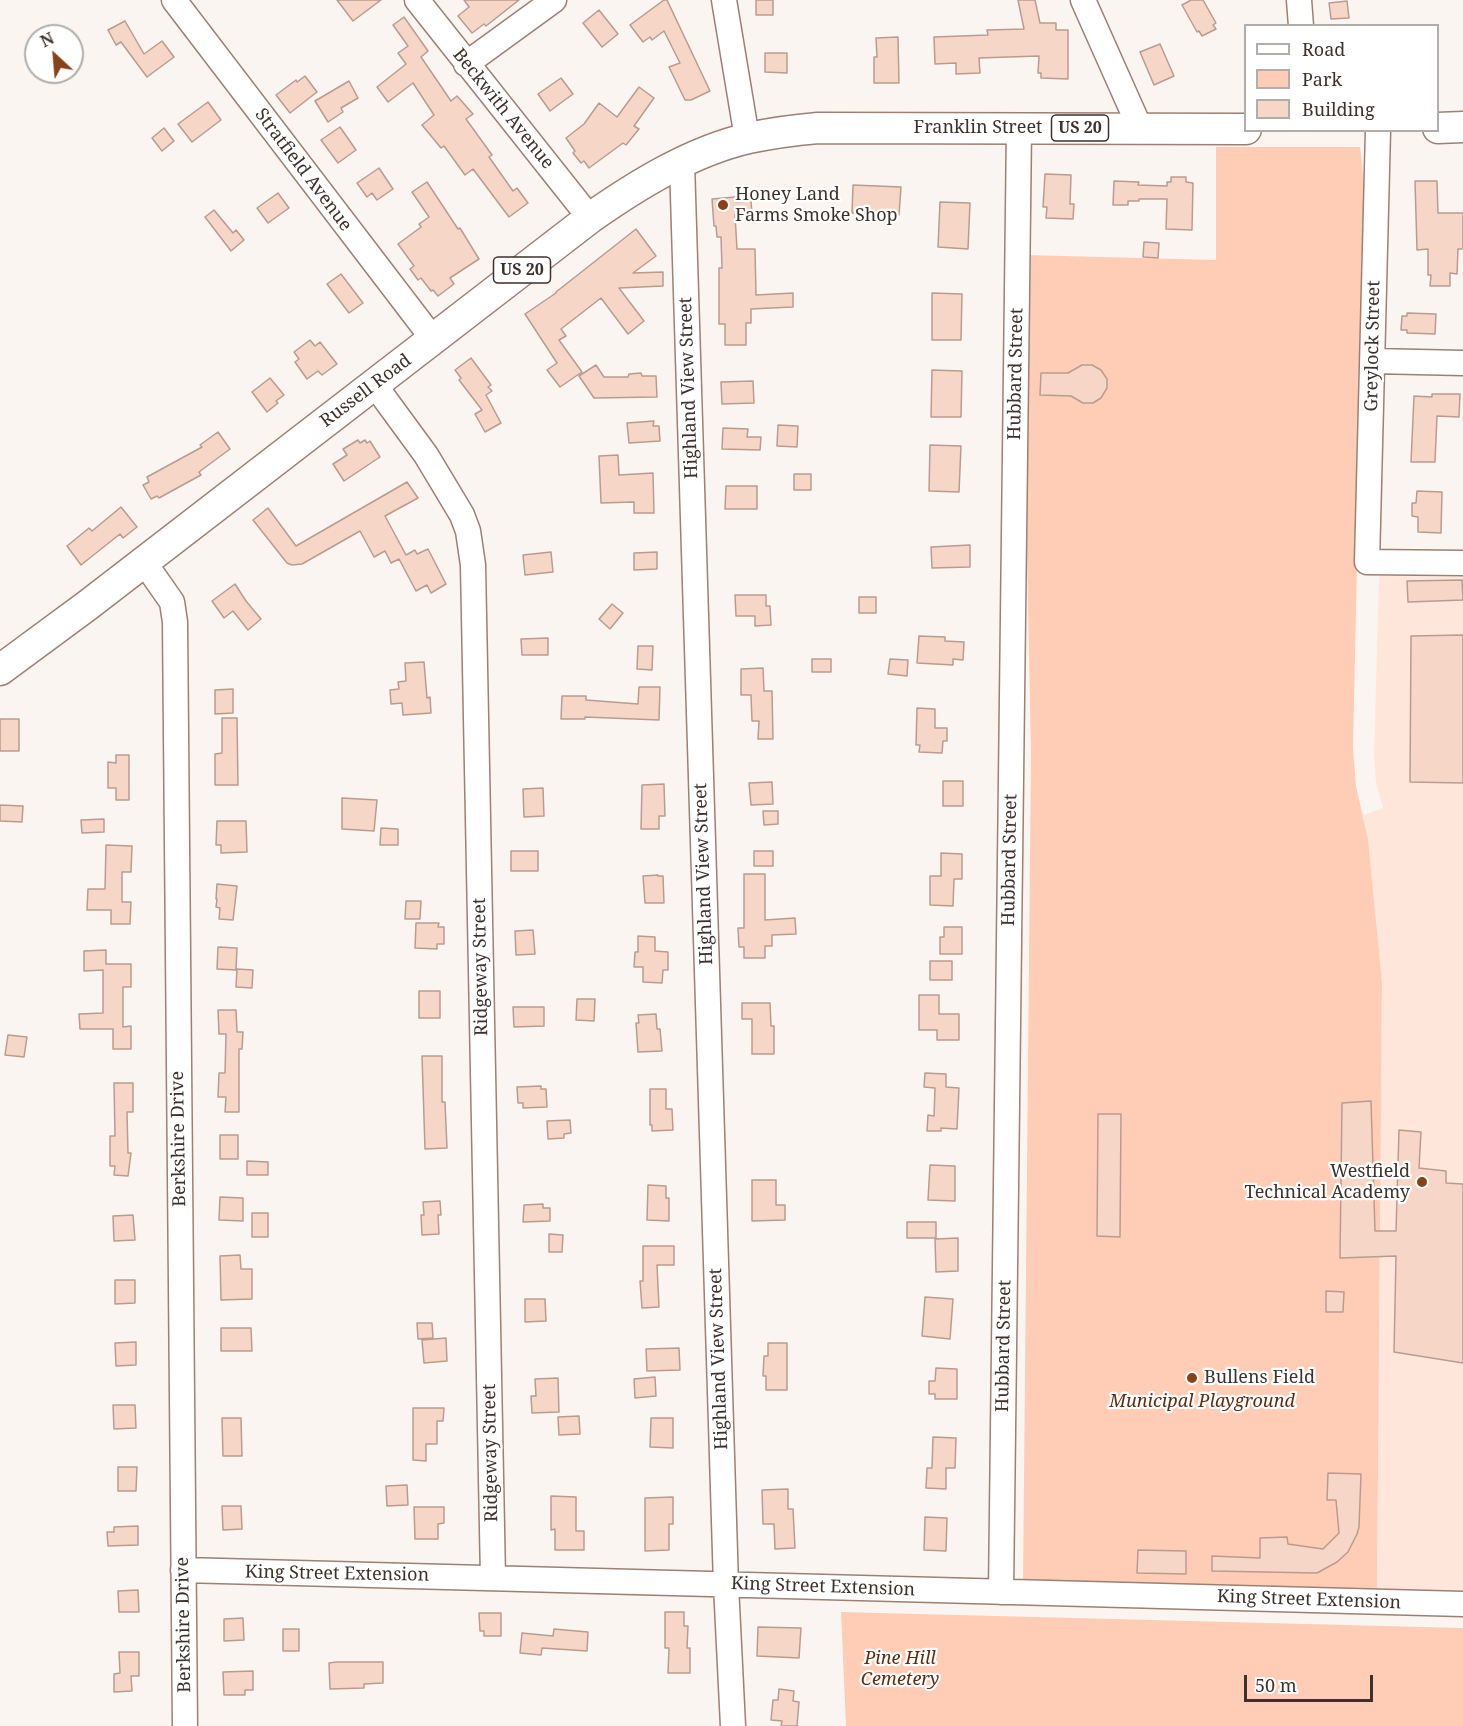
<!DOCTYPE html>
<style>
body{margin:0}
#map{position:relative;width:1463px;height:1726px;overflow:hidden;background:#fbf5f2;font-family:"Noto Serif",serif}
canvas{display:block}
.legend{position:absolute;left:1244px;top:24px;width:195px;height:108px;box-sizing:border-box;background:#fff;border:2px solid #b1adab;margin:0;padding:8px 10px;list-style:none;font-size:18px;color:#3d312c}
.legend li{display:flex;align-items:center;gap:12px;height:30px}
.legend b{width:30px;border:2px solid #b1adab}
.north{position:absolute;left:24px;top:24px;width:60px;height:60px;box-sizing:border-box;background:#fff;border:2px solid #b1adab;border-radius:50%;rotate:334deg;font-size:16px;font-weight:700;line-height:24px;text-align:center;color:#3d312c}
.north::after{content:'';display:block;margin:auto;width:21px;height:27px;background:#87421a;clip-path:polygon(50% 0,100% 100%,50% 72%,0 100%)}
.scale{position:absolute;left:1244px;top:1675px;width:129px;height:27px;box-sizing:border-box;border:3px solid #3d312c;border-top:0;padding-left:8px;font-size:18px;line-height:21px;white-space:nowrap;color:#3d312c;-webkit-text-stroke:4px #fff;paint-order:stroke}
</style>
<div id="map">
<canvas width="1463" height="1726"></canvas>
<ul class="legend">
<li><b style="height:8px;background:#fff"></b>Road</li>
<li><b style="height:16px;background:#ffcdb5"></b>Park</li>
<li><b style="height:16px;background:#f5d6c7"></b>Building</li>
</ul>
<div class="north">N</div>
<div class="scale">50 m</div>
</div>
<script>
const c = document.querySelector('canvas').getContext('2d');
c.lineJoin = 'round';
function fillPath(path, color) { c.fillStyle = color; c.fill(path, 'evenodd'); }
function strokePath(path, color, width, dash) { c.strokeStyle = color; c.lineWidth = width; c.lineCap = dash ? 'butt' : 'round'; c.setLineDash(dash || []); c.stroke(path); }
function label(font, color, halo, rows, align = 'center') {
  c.font = font + ' "Noto Serif",serif'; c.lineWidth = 4.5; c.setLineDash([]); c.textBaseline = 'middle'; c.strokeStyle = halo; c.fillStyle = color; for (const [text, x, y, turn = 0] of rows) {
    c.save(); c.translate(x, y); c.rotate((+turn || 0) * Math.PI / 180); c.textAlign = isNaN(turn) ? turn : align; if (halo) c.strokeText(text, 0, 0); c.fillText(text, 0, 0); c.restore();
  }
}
const built = new Path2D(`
 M1379 576 1463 577V1593L1377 1591 1382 982 1368 839 1363 815 1383 808 1376 783 1374 757Z`);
const green = new Path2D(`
 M1216 147H1360L1365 190 1353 748 1356 786 1368 839 1382 982 1377 1591 1023 1582 1031 753 1023 356 1026 255 1216 260Z
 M841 1612 1463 1628V1726H846Z`);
const building = new Path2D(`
 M337 0H381L353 21Z
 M464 0H519L486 26 484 24 472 33 458 16 469 7Z
 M664 0H667L710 91 691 100H685L669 67 680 63 664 31 652 40 650 37 643 42 630 25Z
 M756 0H773V15H756Z
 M1018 0H1035L1040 23H1056V30H1068V79L1041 78V73H1038L1039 56 979 58 980 73 956 74V63L935 64 934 37 988 35 987 30 1024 29Z
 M1191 0H1203L1216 23 1213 25 1216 29 1202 36 1199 31 1197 32 1182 5Z
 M1347 1 1349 18 1331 19 1329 3Z
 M599 10 618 34 602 47 583 23Z
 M404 17 428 51 421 57 451 101 457 96 473 114 466 119 492 155 489 157 513 191 517 188 528 203 509 217 473 169 465 175 444 146 441 148 422 125 434 115 413 83 388 102 377 87 406 64 398 53 408 46 393 25Z
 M125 21 144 54 162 41 174 57 147 77 121 42 116 45 108 30Z
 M898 37 899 83H874V57H877L876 38Z
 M1160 44 1174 76 1154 85 1140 52Z
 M765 53H787V73L765 72Z
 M305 76 317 92 290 113 276 95 296 80 297 82Z
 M561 78 573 94 550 111 538 94Z
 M349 81 358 98 341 108 343 112 328 122 315 101Z
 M639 87 654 98 634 126 639 129 626 145 623 143 589 168 584 161 581 163 573 153 575 151 566 138 584 124 599 103 617 117Z
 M208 102 221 120 192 142 178 124Z
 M340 127 356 150 338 163 321 140Z
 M164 128 174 141 162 151 152 138Z
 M379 168 393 189 377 200 372 193 367 197 357 183Z
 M1045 174 1071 175 1070 204H1074L1073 219 1046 218 1047 207H1043Z
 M1171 177H1186V182L1193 183 1192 230 1166 229 1167 199H1139V201H1128V205H1113L1114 181 1139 182 1138 185 1167 186V182H1171Z
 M1415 181H1437L1438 213H1463V249H1458L1457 274 1450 273V286H1430L1431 275H1428V249L1417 250Z
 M427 182 458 229 460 228 479 259 450 278 454 284 438 296 433 290 431 291 421 278 418 280 410 269 414 266 398 244 421 227 419 224 429 217 412 192Z
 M853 185 901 187 899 215 852 213Z
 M278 193 289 208 268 223 257 208Z
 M735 197 736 202 751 201 752 214 735 215 737 249H755L756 295 793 293V307L751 309V323H746V345H725V324H719V268H722L721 237H717L716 226H714L712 199Z
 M940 202 970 203 968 249 938 247Z
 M214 210 233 233 236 230 244 240 231 251 205 217Z
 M636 229 656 256 633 273 663 272V286L619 288 644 321 628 334 601 298 561 329 566 336 559 340 582 372 560 387 547 370 557 363 525 314 556 293V292Z
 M1144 242 1159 243 1158 258 1143 257Z
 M341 274 363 303 349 313 327 284Z
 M932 293 962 294 961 340H932Z
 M1407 313 1436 314 1435 334 1407 333V330H1401L1402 316H1407Z
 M310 340 315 346 320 342 337 364 322 375 318 371 307 379 295 362 299 359 294 352Z
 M471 358 491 385 488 387 492 391 486 395 501 423 485 432 475 414 482 410 459 380 461 378 455 370Z
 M596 365 604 377H628L629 374 641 373 642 376H656L657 397 594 398 579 376Z
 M1082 365H1092L1101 370 1107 379V388L1101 398 1093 403H1083L1071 396 1040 395 1041 373H1068Z
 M932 370 962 371 961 417H931Z
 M270 378 284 395 276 401 278 403 267 412 252 392Z
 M753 381 754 403 722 404 721 382Z
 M1432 394H1460L1459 417 1437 416 1435 462H1411L1414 396 1432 397Z
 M654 421 653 426H659L660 441 629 443 627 423Z
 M778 425 798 426 797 447 777 446Z
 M723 428 748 429 747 437H761L760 450 722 449Z
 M218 432 230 449 199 472 201 475 159 498 157 496 151 499 143 485 149 482 147 477 202 447 200 445Z
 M358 440 360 443 365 440 367 443 370 441 380 457 344 481 333 464 347 455 343 449Z
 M930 445 961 446 959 492 929 491Z
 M618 455 619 475 653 473 654 513H634V502L601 503 599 456Z
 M794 474H811V490H794Z
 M407 482 418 498 385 516 406 555 415 550 417 554 428 549 446 584 431 593 427 585 416 591 399 559 391 563 385 551 374 557 360 531 302 564 292 565 287 563 253 520 268 508 296 546Z
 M726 486H757V509H725Z
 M1417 491 1442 492 1441 533 1418 532V517L1412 516V503H1416Z
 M121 507 137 527 123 538 120 534 81 565 67 546 89 528 92 531Z
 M970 545V567L932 568 931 547Z
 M551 552 553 572 525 575 523 555Z
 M657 552V569L634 570V553Z
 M1462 580 1463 600 1408 602 1407 581Z
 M235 584 246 601 261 619 248 630 233 611 224 618 212 601Z
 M735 595H766V606H770L771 625 755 626V616H736Z
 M859 597H876V613H859Z
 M612 604 623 613 610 629 599 619Z
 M1463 635V783L1410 782 1411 636Z
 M919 636 945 637V641L964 642 963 660 953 659V665L917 663Z
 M548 638V655H522L521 639Z
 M638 646H653L652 670 637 669Z
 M812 659H831V672H812Z
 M890 659 908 660 907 676 888 674Z
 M424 662 427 698 430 697 431 713 403 715 402 703 391 704 390 690 399 689 398 682 406 681 405 663Z
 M763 668 764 691H772L773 739H758L759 721H752L751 695H741V669Z
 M639 687H660L659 720 585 717V719H561L562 696H586V700L638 704Z
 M233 689V713L215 714V690Z
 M917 708 935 709V728H947V741H943L942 753 919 752 920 745H916Z
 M222 718H237L238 785H215V754L222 753Z
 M0 719H19V751H0Z
 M116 755H129V800H116V788H108V762L116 763Z
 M943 781H963V806H943Z
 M772 782 773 804 751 805 749 783Z
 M664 784 665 816H659V829H641L642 785Z
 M543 788 544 816 524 817 523 789Z
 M342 798 377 800 374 831 342 829Z
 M0 805 23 806 22 822 0 821Z
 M763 811H778V824L764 825Z
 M104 819V832L82 833 81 820Z
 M217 821H246L247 852 221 853V845H216Z
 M381 828 398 829V845H380Z
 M106 845 132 846 131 872H122V902H131L130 924H111V910H87L88 889H105Z
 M511 851H538V871H511Z
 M754 851H773V866H754Z
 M941 853 962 854V879H954L953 906 930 905V876H941Z
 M744 874H765V920L795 918 796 934 772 935V946H765V958H744V947H739L738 928H744Z
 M658 875V876H663L664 903H645L643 876Z
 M217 884 237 886 233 920 219 919 220 908 216 907 217 899H216Z
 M406 901H421L420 919H405Z
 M416 923H439L438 927H444V944H437V949L415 948Z
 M944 927H962V954H940V937H944Z
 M533 930 535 954 516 955 515 931Z
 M638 936 655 937V951L668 952V970H663L662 983 643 982V967H634L635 952H638Z
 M218 947 237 948 236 970 217 969Z
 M106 950V964H131V987H123V1027L131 1026V1049H113V1029H80L79 1014 103 1013V970L84 971V951Z
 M930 961H952V980H930Z
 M237 969 253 970 252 988 236 987Z
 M419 991H440V1018H419Z
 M919 995H939V1014H959V1040H937V1030H919Z
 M577 999H595L594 1021 576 1020Z
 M742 1003H770L771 1026H774V1054H752V1019H742Z
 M513 1007H544V1026L514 1027Z
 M218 1010H236L237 1032H243L242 1049H239V1112H225L226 1097H218L219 1073H225L226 1034H219Z
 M656 1014 657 1029H660L662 1051 638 1052 636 1023H639L638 1015Z
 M8 1035 27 1037 24 1057 5 1055Z
 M422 1056H442V1102H445L447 1148 425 1149Z
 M925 1073 946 1074V1087L959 1088 957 1129 941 1128V1131H927L928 1115 934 1116 935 1088 924 1087Z
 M114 1083H133V1112H127L128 1153H131L128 1176 114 1175 115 1166H110V1136H115Z
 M541 1086V1089H546L547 1107 523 1108V1103H518L517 1087Z
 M650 1089H666V1109H672L673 1130 652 1131V1125H650Z
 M1371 1101 1375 1231H1396L1399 1130 1421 1132 1419 1168 1446 1171V1183L1463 1184V1363L1394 1352 1396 1256 1340 1258 1342 1103Z
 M1098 1114H1121L1120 1237 1097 1236Z
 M570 1120 571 1133 564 1134V1138L548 1139 547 1121Z
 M220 1135H238V1159H220Z
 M247 1161 268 1162V1175H247Z
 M930 1165 955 1166V1201L928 1200Z
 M752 1180H776V1205H785V1220L752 1221Z
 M648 1185 666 1186V1198H669V1221L647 1220Z
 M220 1197 243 1198V1221L219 1220Z
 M440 1201 441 1215H438L439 1234 422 1235 421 1215H424L423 1202Z
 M543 1204V1208H550V1221L523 1222 524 1205Z
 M252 1213H268V1237H252Z
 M133 1215 135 1240 114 1241 113 1216Z
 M907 1222H936V1238H907Z
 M549 1234 563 1235 562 1252H549Z
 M958 1238V1271L936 1272 935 1239Z
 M643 1246H674V1265H657L659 1307 642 1308 640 1281H643Z
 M240 1255 241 1269H252V1299L221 1300 220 1256Z
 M115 1280H135V1303L115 1304Z
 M1326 1291 1344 1292 1343 1312H1326Z
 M925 1297 953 1299 950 1339 922 1336Z
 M525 1299H545L546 1321 525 1322Z
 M417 1323H432L433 1338 418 1339Z
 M221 1328H251L252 1351H221Z
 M446 1338 447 1361 424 1363 422 1340Z
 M136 1342V1365L116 1366 115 1343Z
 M768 1343H787V1390H766V1376H763L764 1356H768Z
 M679 1348 680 1370 647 1371 646 1349Z
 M936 1368 957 1369V1399H935V1394H929V1381H935Z
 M655 1377 656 1396 635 1398 634 1379Z
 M558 1378 559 1412 532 1413 531 1396H536L535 1379Z
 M113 1405H135L136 1428 114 1429Z
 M413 1408H444L443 1421H437V1444H426V1461L413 1460Z
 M579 1416 580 1434 559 1435 558 1417Z
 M222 1418H241L242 1456H223Z
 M651 1418H673V1448L650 1447Z
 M933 1437 956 1438 955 1468H946V1489L926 1488 927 1468H932Z
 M118 1467H137L136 1491H118Z
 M1328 1473 1361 1474 1359 1527 1357 1534 1348 1552 1337 1562 1317 1573 1212 1571V1556L1260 1558V1538L1287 1537 1288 1544 1323 1549 1339 1533 1336 1500H1327Z
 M407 1485 408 1505 387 1506 386 1486Z
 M788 1489V1509H793L795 1548 775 1549 774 1524H763L762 1490Z
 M551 1496 576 1497V1531H584V1550H555V1529L551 1530Z
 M673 1497V1524H669V1550L645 1551V1498Z
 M222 1506H241L242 1529 223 1530Z
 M414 1507H444V1523L438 1524V1539H415Z
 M925 1517 947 1518 946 1551 924 1550Z
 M138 1526V1545L108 1546 107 1532H114V1527Z
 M1138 1550 1186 1551V1574L1137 1573Z
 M138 1590 139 1612H119L118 1591Z
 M665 1612H684V1626H688L687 1648H690V1673H668L669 1648H665Z
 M479 1613H501V1636H484V1631H480Z
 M243 1618 244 1640 224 1641V1619Z
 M758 1627 801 1628 799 1658 757 1656Z
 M283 1629H299V1651H283Z
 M554 1629 588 1632 587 1651 542 1648 541 1655 520 1653 522 1633 553 1636Z
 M119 1652H139V1676H131L132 1691 114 1692V1674L120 1673Z
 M336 1662H383V1683L364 1684V1688L330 1689 329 1663Z
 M253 1671V1690H245V1695H224L223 1672Z
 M779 1689 794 1691 793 1701 799 1702 797 1726H781L782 1721 771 1720 773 1700H778Z`);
const minor = new Path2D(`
 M174 0 433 339
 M417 0 590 218
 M724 0 747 138
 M1083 0 1140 128
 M1299 0 1301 26
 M466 64 554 0
 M1378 130 1367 562 1463 563
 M682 163 726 1585 733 1726
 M1373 361 1463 363
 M374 384 426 455 462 515 468 531 473 565 493 1578
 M144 562 172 602 175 622 185 1726
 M183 1570 1463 1604
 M1001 1592 1019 128`);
const major = new Path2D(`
 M1438 128 1463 127
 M0 670 88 605 590 218C637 185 692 151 749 138 772 133 795 130 818 128L1246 129`);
const markers = [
 [723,205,6,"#87421a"],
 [1422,1182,6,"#87421a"],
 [1192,1378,6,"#87421a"]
];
const shields = [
 [1080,128,57],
 [522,270,57]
];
const shieldNames = [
 ["US 20",1080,128],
 ["US 20",522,270]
];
const streetNames = [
 ["Beckwith Avenue",503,109,51],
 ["Franklin Street",978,128],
 ["Stratfield Avenue",303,170,53],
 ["Greylock Street",1373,346,-89],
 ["Hubbard Street",1016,374,-89],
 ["Highland View Street",689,388,-92],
 ["Russell Road",366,391,-37],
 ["Hubbard Street",1010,860,-89],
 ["Highland View Street",704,874,-92],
 ["Ridgeway Street",481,967,-91],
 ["Berkshire Drive",179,1139,-91],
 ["Hubbard Street",1004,1346,-89],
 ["Highland View Street",719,1359,-92],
 ["Ridgeway Street",491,1453,-91],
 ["King Street Extension",337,1574,1],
 ["King Street Extension",823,1587,2],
 ["King Street Extension",1309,1600,2],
 ["Berkshire Drive",184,1625,-91]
];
const poiNames = [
 ["Honey Land",735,195],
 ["Farms Smoke Shop",735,216],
 ["Westfield",1410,1172,"right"],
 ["Technical Academy",1410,1193,"right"],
 ["Bullens Field",1204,1378]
];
const parkNames = [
 ["Municipal Playground",1202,1402],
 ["Pine Hill",900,1659],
 ["Cemetery",900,1680]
];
fillPath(built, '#fee6db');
fillPath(green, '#ffcdb5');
fillPath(building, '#f5d6c7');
strokePath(building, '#ba9c8e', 1.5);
strokePath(minor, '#9c8073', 27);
strokePath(major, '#9c8073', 33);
strokePath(minor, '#fff', 24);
strokePath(major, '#fff', 30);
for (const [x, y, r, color] of markers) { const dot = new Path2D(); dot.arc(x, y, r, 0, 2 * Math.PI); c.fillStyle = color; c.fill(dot); strokePath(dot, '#fff', 2); }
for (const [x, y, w] of shields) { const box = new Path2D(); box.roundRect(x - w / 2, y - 13, w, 26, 4.5); c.fillStyle = '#fff'; c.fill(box); strokePath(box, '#3d312c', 1.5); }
label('bold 16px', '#3d312c', null, shieldNames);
label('18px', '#3d312c', '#fff', streetNames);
label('18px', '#3d312c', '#fff', poiNames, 'left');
label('italic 18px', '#5e2c11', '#fff', parkNames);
</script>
